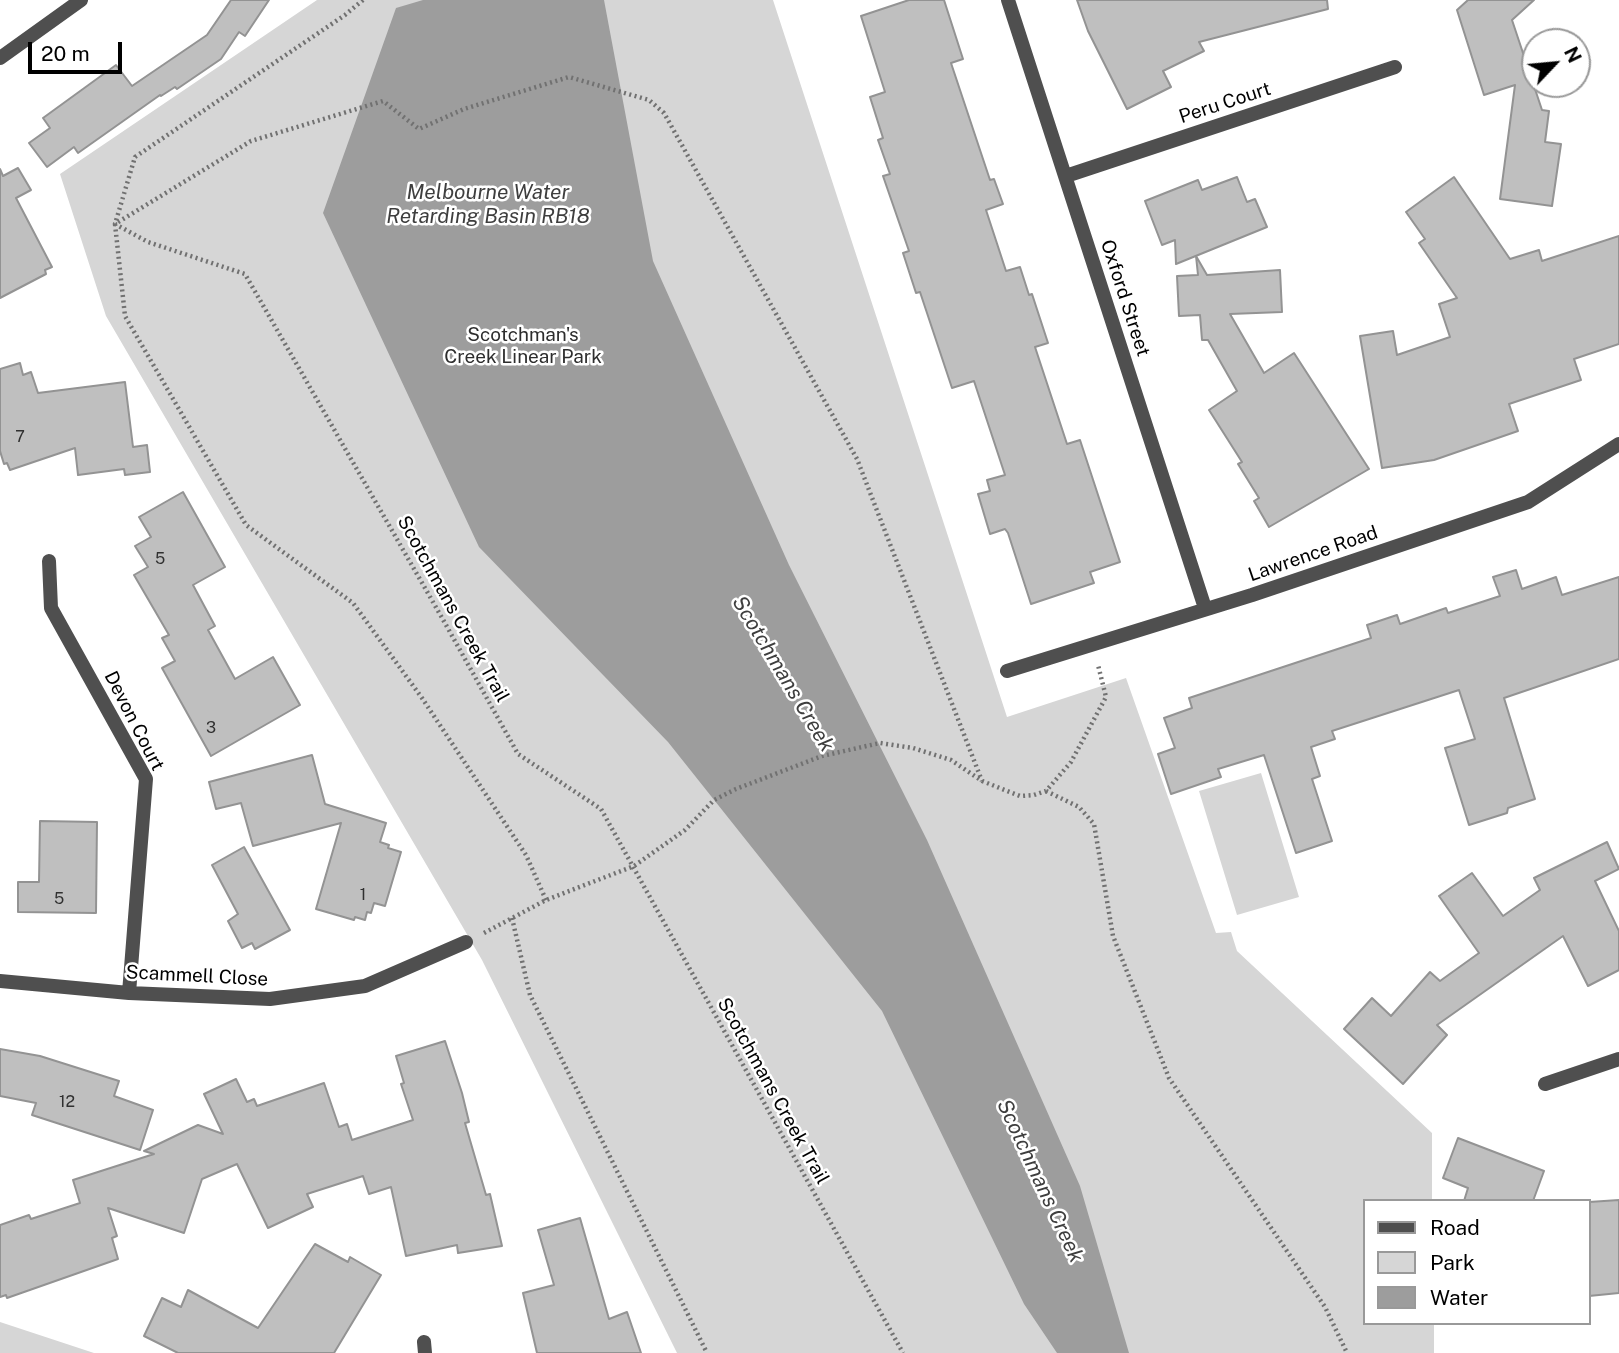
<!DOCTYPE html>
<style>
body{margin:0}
#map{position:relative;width:1619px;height:1353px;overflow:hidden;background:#fff;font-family:"Public Sans",sans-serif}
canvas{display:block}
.legend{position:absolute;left:1363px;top:1199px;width:228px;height:126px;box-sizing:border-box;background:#fff;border:2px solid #999;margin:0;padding:9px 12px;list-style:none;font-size:21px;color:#000}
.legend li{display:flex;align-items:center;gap:14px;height:35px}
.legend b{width:35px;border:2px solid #999}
.north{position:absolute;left:1521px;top:28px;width:70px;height:70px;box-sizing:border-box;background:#fff;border:2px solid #999;border-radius:50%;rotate:64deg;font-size:19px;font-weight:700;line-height:28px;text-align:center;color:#000}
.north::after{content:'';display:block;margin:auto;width:24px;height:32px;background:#000;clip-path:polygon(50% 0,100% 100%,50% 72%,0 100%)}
.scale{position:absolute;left:28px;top:42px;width:94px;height:32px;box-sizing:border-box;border:4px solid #000;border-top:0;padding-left:9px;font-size:21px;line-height:24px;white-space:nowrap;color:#000;-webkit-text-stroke:5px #fff;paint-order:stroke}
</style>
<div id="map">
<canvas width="1619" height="1353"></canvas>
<ul class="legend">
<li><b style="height:9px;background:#4f4f4f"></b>Road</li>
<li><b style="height:19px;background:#d6d6d6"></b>Park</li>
<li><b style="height:19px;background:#9d9d9d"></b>Water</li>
</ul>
<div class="north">N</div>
<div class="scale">20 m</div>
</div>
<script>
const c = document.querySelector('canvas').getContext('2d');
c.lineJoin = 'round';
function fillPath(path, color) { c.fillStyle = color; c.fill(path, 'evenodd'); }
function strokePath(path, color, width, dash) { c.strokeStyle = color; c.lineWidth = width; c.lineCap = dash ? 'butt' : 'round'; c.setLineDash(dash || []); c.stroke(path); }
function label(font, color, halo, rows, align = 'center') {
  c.font = font + ' "Public Sans",sans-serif'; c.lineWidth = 5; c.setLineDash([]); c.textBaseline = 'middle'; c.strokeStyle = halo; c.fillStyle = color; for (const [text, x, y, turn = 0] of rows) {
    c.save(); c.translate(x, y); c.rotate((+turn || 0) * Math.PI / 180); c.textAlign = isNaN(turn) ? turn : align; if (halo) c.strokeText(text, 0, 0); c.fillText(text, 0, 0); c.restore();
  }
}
const green = new Path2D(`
 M317 0H773L1007 717 1126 678 1216 933 1231 932 1237 951 1432 1133V1201H1365V1323H1434V1353H677L482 960 106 316 60 174Z
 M1261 773 1299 897 1237 915 1199 791Z
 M0 1322 94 1353H0Z`);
const water = new Path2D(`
 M423 0H604L653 261 789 565 927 840 1080 1186 1129 1353H1057L1024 1304 882 1011 668 742 479 547 323 213 396 8Z`);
const building = new Path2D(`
 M231 0H269L245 36 239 32 221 59 177 89 175 87 161 96 160 95 78 153 74 147 47 167 29 143 50 128 43 118 116 65 132 86 207 35Z
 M909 0H944L963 59 951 63 990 180 994 179 1003 204 986 210 1006 271 1020 267 1029 295 1032 294 1048 343 1035 347 1067 444 1080 440 1120 562 1090 572 1094 583 1031 604 1008 533 1005 529 990 534 978 494 990 491 987 480 1005 475 974 381 952 388 920 292 916 293 903 253 909 251 883 176 890 174 878 140 883 138 870 97 885 92 861 16Z
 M1077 0H1327L1328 9 1199 42 1204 51 1163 71 1171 87 1127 109 1088 31Z
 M1468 0H1534L1512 20 1542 110 1549 111 1545 142 1561 144 1552 206 1500 199 1515 85 1484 95 1457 10Z
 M18 168 31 190 16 198 52 267 45 270 46 274 0 298V169L3 176Z
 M1237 177 1247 202 1255 199 1267 227 1176 264 1175 240 1162 245 1145 201 1198 180 1202 190Z
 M1454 177 1510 259 1539 250 1542 261 1619 236V344L1574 359 1581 380 1509 404 1518 431 1434 460 1382 468 1360 336 1393 331 1397 355 1450 337 1439 304 1457 298 1419 243 1425 239 1406 212Z
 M1196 256 1207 275 1280 270 1282 312 1230 314 1264 373 1294 353 1369 469 1269 527 1254 501 1259 498 1238 464 1242 462 1209 410 1237 391 1208 340H1202L1200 315 1179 316 1177 276 1198 275Z
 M20 363 23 375 31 372 38 393 125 382 133 447 147 445 150 472 125 475 124 469 78 475 75 448 10 470 7 463 4 464 0 451V369Z
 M183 492 225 567 193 585 215 626 208 630 235 679 273 657 300 705 211 756 162 668 175 661 162 638 169 635 134 575 148 567 135 546 151 537 139 517Z
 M1516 570 1522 589 1556 577 1562 595 1619 577V659L1504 698 1535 799 1508 808 1507 813 1469 825 1445 748 1475 739 1459 690 1332 731 1335 739 1311 747 1320 776 1312 779 1332 841 1296 853 1264 755 1218 769 1221 777 1171 794 1158 754 1175 748 1164 718 1192 708 1189 698 1371 638 1367 625 1397 615 1400 624 1446 608 1448 613 1500 596 1493 577Z
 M312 755 325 804 386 823 380 842 389 845 388 848 401 852 385 906 374 903 371 913 367 912 365 920 355 917 354 920 316 909 341 823 253 846 241 803 216 809 209 782Z
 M40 821 97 822 96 913 18 912V882H39Z
 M1607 842 1619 869 1595 881 1619 931V970L1588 986 1563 936 1437 1025 1447 1035 1403 1084 1344 1029 1372 998 1391 1016 1430 972 1440 981 1479 953 1439 896 1472 873 1503 916 1540 890 1534 878Z
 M244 847 290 930 255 949 252 943 242 948 228 921 238 914 212 865Z
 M445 1041 462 1093 469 1122 465 1123 486 1195 490 1194 502 1246 458 1253 457 1245 406 1256 391 1187 369 1194 363 1176 307 1194 313 1207 268 1228 237 1164 202 1179 184 1233 108 1208 117 1236 112 1238 118 1259 7 1298 6 1295 0 1297V1225L29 1215 31 1219 80 1203 73 1180 154 1154 144 1151 198 1125 223 1134 204 1094 236 1079 247 1102 254 1099 257 1106 324 1083 339 1127 347 1124 352 1140 413 1120 401 1084 404 1083 396 1056Z
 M0 1049 40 1056 119 1081 114 1096 153 1110 140 1150 32 1115 36 1103 0 1096Z
 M1458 1138 1544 1171 1533 1201H1464L1468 1188 1443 1178Z
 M1619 1200V1293L1589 1296V1202Z
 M580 1218 609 1319 627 1312 641 1353H537L523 1293 554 1285 538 1230Z
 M315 1244 348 1262 350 1257 381 1275 334 1353H178L144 1336 162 1298 181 1307 188 1290 258 1328Z`);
const path = new Path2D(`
 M363 0 345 15 135 157 115 224 148 242 245 274 441 616 518 754 601 809 903 1353
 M1046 791 1079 807 1094 824 1113 936 1169 1078 1325 1307 1347 1353
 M546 900 526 855 422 698 353 603 246 525 125 316 115 224 251 141 383 101 419 129 464 109 569 77 649 100 664 113 857 459 982 781
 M512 918 530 995 707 1353
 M484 933 546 900 634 866 685 830 714 800 736 789 822 756 880 743 913 748 951 760 982 781 1020 796 1034 795 1046 791 1071 762 1106 697 1098 665`);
const street = new Path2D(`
 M1008 0 1205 608
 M0 58 81 0
 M1066 176 1395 67
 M49 561 51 608 146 779 129 993
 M1007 671 1252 595 1528 502 1619 444
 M0 981 129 993 270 999 365 986 466 942
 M1545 1084 1619 1059
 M424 1342 425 1353`);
const numberNames = [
 ["7",20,437],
 ["5",160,559],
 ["3",211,728],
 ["1",363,895],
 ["5",59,899],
 ["12",67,1102]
];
const streetNames = [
 ["Peru Court",1225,103,-18],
 ["Oxford Street",1125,298,72],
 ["Lawrence Road",1313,554,-19],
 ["Scotchmans Creek Trail",453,609,61],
 ["Devon Court",134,721,63],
 ["Scammell Close",197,976,3],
 ["Scotchmans Creek Trail",773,1091,61]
];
const parkNames = [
 ["Scotchman's",523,335],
 ["Creek Linear Park",523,357]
];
const waterNames = [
 ["Melbourne Water",488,193],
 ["Retarding Basin RB18",488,217],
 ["Scotchmans Creek",783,674,59],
 ["Scotchmans Creek",1040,1181,65]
];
fillPath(green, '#d6d6d6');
fillPath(water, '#9d9d9d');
fillPath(building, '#bfbfbf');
strokePath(building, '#939393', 2);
strokePath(path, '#717171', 4.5, [2, 3.5]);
strokePath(street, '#4f4f4f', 14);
label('16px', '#303030', null, numberNames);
label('19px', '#000', '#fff', streetNames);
label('19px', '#2d2d2d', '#fff', parkNames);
label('italic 21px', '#3e3e3e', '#fff', waterNames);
</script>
